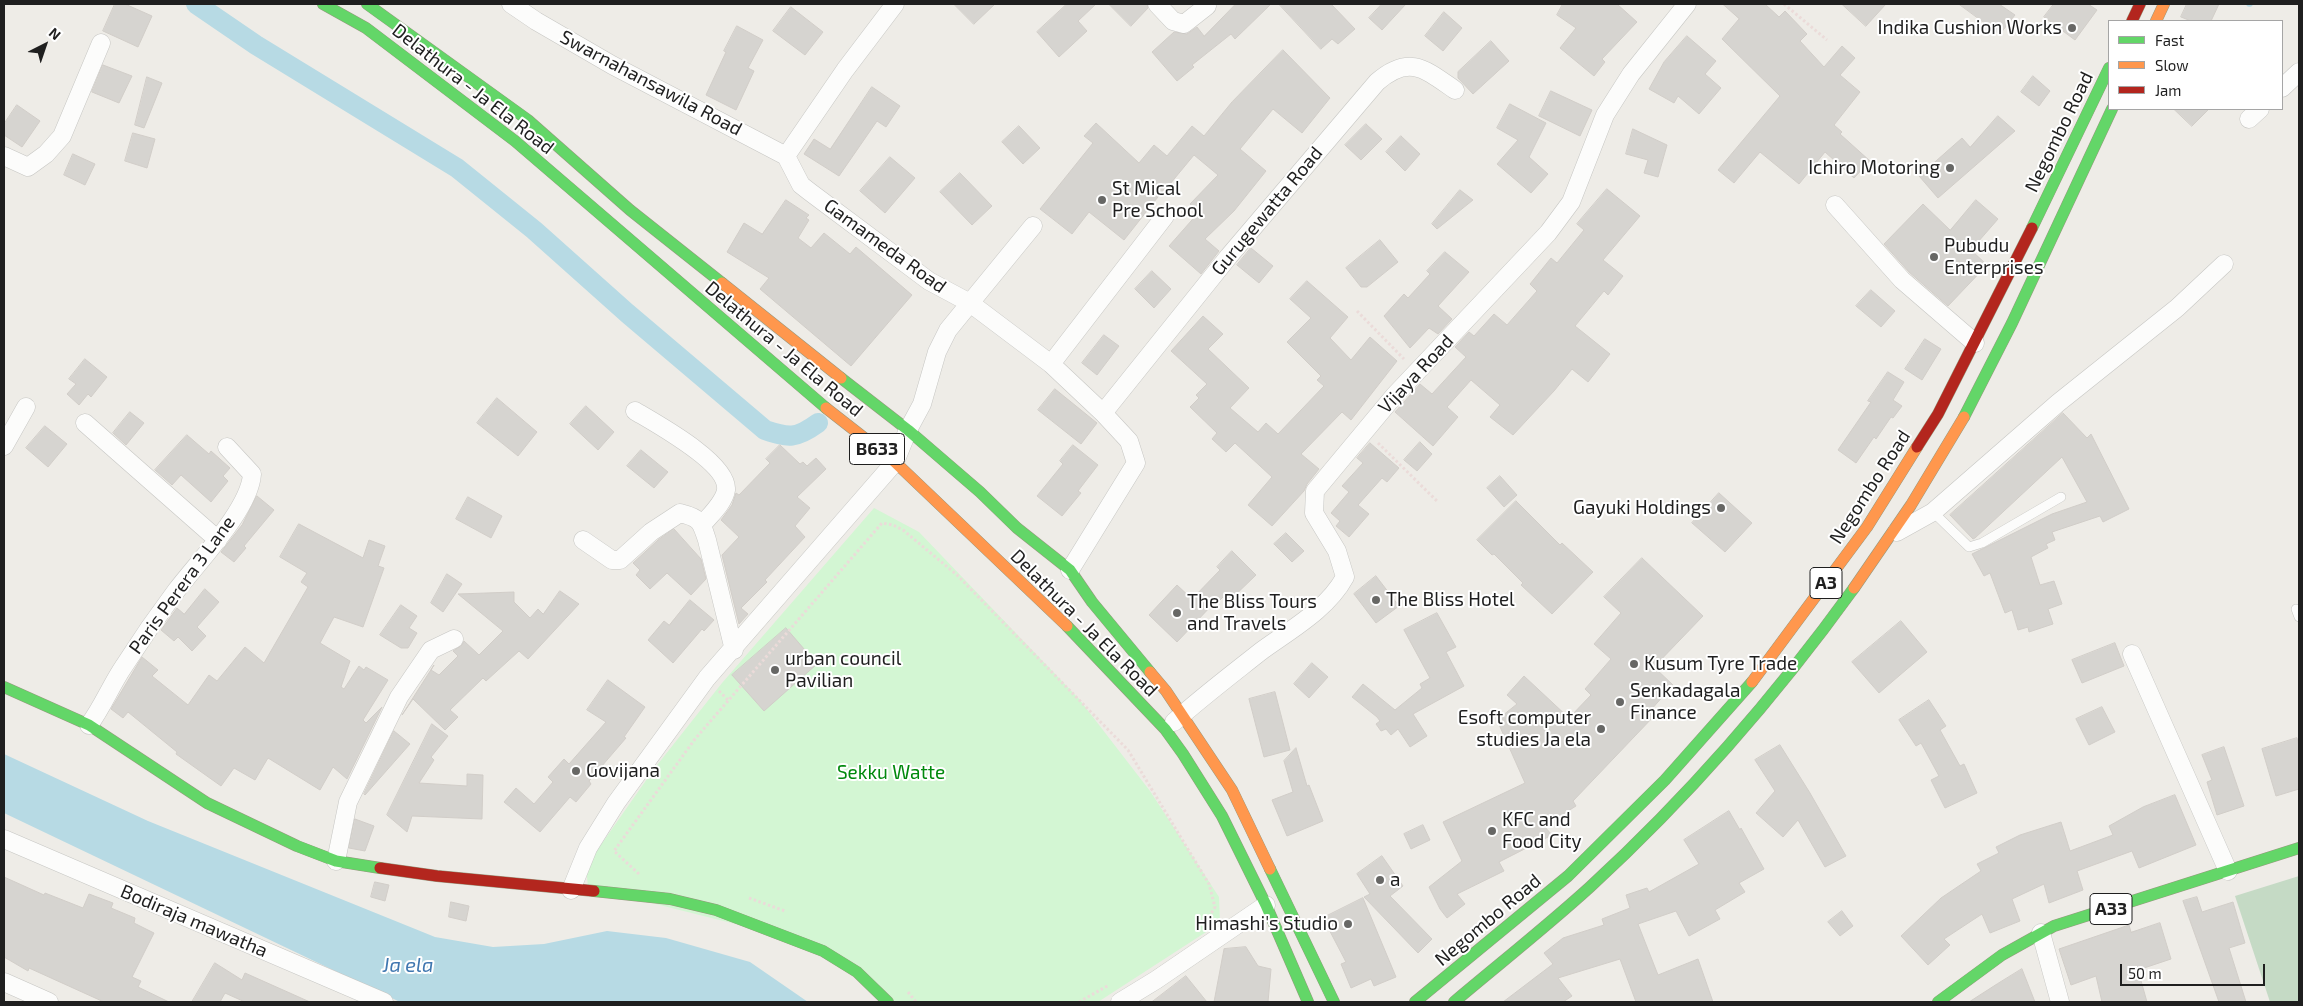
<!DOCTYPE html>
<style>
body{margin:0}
#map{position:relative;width:2303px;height:1006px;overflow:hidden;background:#eeece7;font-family:"Exo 2",sans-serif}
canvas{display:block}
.frame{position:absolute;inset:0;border:5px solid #1f1f1f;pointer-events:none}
.legend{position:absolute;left:2108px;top:20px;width:175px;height:90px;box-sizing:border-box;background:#fff;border:1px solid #a5a5a5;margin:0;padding:6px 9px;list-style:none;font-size:15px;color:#1f1f1f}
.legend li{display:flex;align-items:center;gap:10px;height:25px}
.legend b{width:25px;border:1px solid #a5a5a5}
.north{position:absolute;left:20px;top:20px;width:50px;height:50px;-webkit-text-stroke:4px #fff;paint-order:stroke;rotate:41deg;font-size:14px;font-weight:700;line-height:20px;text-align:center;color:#1f1f1f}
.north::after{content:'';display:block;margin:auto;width:18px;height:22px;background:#1f1f1f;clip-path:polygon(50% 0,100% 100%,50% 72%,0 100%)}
.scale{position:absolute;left:2120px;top:964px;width:145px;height:22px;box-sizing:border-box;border:2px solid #1f1f1f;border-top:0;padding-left:6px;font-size:15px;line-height:18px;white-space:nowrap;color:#1f1f1f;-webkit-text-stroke:4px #fff;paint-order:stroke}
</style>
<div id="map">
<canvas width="2303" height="1006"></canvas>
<div class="frame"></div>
<ul class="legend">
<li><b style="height:6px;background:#63d668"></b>Fast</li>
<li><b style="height:6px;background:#ff974d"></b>Slow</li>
<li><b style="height:6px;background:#b3261e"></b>Jam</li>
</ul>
<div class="north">N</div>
<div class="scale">50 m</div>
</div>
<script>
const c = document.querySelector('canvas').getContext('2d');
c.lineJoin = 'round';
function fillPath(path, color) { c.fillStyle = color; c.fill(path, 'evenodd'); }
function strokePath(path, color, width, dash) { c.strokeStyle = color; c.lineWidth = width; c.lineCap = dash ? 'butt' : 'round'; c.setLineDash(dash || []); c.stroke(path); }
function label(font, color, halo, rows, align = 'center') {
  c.font = font + ' "Exo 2",sans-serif'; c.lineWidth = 4; c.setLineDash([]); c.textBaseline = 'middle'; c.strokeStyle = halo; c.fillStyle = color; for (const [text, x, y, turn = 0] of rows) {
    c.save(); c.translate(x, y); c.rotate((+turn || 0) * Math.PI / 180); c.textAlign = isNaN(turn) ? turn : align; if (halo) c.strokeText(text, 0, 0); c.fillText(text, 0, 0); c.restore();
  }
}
const cemetery = new Path2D(`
 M2299 876V1002H2270L2235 896Z`);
const park = new Path2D(`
 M874 508 919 532 1079 699 1150 791 1219 897 1220 923 1098 1002H893L823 946 588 887 586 866 654 769 722 683Z`);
const water = new Path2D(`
 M4 754 148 821 435 937 493 947 544 944 607 931 666 938 750 962 808 1002H400L4 813Z`);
const stream = new Path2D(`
 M2249 4H2250`);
const canal = new Path2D(`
 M196 4 256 45 457 168 534 230 627 313 765 430C789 438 796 439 818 423`);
const building = new Path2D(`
 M115 4H125L152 16 138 47 103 31Z
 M954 4H995L974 24Z
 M1067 4H1096L1078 21 1087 31 1059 57 1037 32Z
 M1109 4H1147L1148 8 1131 26Z
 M1236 4H1271L1235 39 1231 34 1192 65 1194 67 1177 81 1152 52 1174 32 1187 34 1197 27 1204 36Z
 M1279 4H1331L1355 29 1338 44 1332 39 1321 49Z
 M1382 4H1406L1382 30 1369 18Z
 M1563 4H1617L1637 22 1602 59 1605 62 1594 76 1560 48 1576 28 1557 15Z
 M1723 4H1765L1779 17 1785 11 1807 34 1800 41 1824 67 1842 46 1855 58 1840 75 1860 92 1834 125 1842 132 1840 134 1870 161 1854 178 1825 152 1799 184 1760 152 1734 183 1718 170 1780 96 1722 39 1739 19Z
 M1842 4H1886L1866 26Z
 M1959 4H1999L2015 15 2000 34Z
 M2054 4H2088L2097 10 2075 40 2044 17Z
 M2187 4H2219L2211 21H2191L2181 17Z
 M791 7 823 32 805 55 773 31Z
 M1444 12 1462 28 1443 51 1425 36Z
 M737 26 763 40 748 68 754 71 736 110 706 95 726 52 724 51Z
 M1687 36 1716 61 1705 74 1721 88 1699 114 1678 96 1674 103 1649 89 1664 62Z
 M1491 41 1509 61 1473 94 1458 78V72Z
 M1283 50 1330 98 1302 133 1273 109 1240 149 1266 171 1234 211 1205 239 1219 251 1201 274 1169 246 1199 212 1190 204 1218 175 1194 155 1170 184 1169 183 1124 240 1089 212 1072 234 1040 209 1093 143 1084 136 1096 123 1139 163 1154 145 1167 156 1192 126 1204 136 1232 102Z
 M103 65 132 76 119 103 92 92Z
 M2033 76 2050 91 2039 106 2021 92Z
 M147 77 162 83 144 128 135 125Z
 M872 87 900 106 886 127 877 121 839 176 804 154 814 139 830 149Z
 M1551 91 1592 110 1580 136 1539 116Z
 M1510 104 1546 123 1529 157 1548 174 1531 193 1497 164 1518 140 1497 128Z
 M17 105 40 121 22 147 4 135V124Z
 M2174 109H2209L2192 126Z
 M1998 116 2015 131 1938 198 1919 176 1962 138 1970 147Z
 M1366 124 1382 139 1361 160 1345 145Z
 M1019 126 1040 148 1023 164 1002 142Z
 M1633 129 1667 145 1658 177 1644 173 1648 160 1626 154Z
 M133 133 155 139 147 168 125 161Z
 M1401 136 1420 154 1405 171 1386 152Z
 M73 154 95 164 85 185 64 175Z
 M890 157 915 178 885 213 860 191Z
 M960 173 992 206 972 225 940 192Z
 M1607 189 1640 216 1603 260 1623 276 1608 295 1604 291 1575 326 1610 354 1588 382 1572 369 1554 391 1513 435 1490 417 1500 405 1471 380 1447 407 1458 417 1433 446 1395 412 1420 384 1432 394 1466 357 1455 347 1469 332 1474 336 1494 314 1507 325 1537 291 1530 284 1551 258 1557 263 1584 230 1577 224Z
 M1460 190 1473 200 1437 229 1432 224Z
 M786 200 809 215 806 218 809 220 798 238 811 248 824 233 850 254 856 247 912 295 851 366 760 289 769 278 727 252 744 223 762 234Z
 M1976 200 1998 219 1971 250 1987 265 1948 306 1909 272 1884 244 1923 204 1950 230Z
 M1380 240 1398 262 1367 287H1361L1346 268Z
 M1251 248 1273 266 1259 283 1237 265Z
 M1445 252 1469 272 1438 306 1452 319 1438 334 1429 328 1410 348 1384 316 1404 294 1408 298 1430 274 1427 271Z
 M1152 271 1171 289 1154 308 1135 289Z
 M1307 281 1348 317 1330 338 1351 360 1370 337 1397 361 1351 420 1342 412 1301 454 1319 469 1307 484 1304 491 1272 526 1248 505 1272 477 1235 443 1226 452 1212 439 1217 433 1190 407 1199 398 1196 395 1207 384 1171 351 1203 316 1223 334 1208 349 1249 388 1230 408 1258 432 1266 423 1278 434 1324 386 1317 380 1321 376 1287 342 1311 318 1290 299Z
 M1871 290 1895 311 1881 327 1856 306Z
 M1104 335 1119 346 1097 375 1082 363Z
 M1925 339 1941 349 1922 380 1905 369Z
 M85 359 107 377 91 397 88 394 79 405 67 394 76 384 69 379Z
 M1888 372 1904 382 1893 400 1902 406 1893 418 1891 417 1876 439 1874 437 1856 463 1838 450 1871 402 1868 401Z
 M1055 389 1097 423 1081 444 1038 410Z
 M497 398 537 432 518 456 477 423Z
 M586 406 614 432 598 450 570 424Z
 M130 412 144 423 126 445 113 433Z
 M2063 413 2087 438 2091 434 2129 509 2103 522 2100 516 2052 532 2055 540 2046 544 2048 548 2031 557 2040 585 2054 581 2062 604 2048 609 2053 624 2029 632 2028 627 2018 630 2012 610 2005 613 1990 573 1984 576 1972 554 2052 514 2087 502 2062 457 1975 538 1973 539 1950 515Z
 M45 426 67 444 48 467 26 448Z
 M187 435 209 454 211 451 230 468 223 476 228 481 211 502 181 475 172 485 155 470Z
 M1420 442 1432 454 1417 471 1404 460Z
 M1370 443 1399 468 1387 482 1382 478 1358 505 1369 514 1349 537 1336 526 1340 521 1331 513 1349 492 1342 486 1363 463 1357 458Z
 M780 445 800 464 803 462 807 466 816 458 826 469 797 497 810 508 795 526 805 537 765 580 767 582 741 608 748 614 739 624 722 555 739 537 721 520 732 505 736 493 739 495 770 463 766 459Z
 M1073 445 1098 465 1078 491 1081 493 1062 516 1037 496 1063 464 1060 461Z
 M641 450 668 472 654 488 627 466Z
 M1500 476 1517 495 1504 507 1487 488Z
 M1719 493 1752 523 1725 552 1692 523Z
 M257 496 274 510 244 546 246 548 234 562 221 552 242 525Z
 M468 497 502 516 491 538 456 519Z
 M1516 501 1560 545 1562 543 1593 572 1552 614 1521 585 1523 583 1494 554 1492 555 1477 540Z
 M299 524 363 558 369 540 385 546 378 566 384 568 363 627 334 617 320 643 350 661 341 687 344 689 359 666 364 670 366 667 388 680 363 720 366 723 382 707 347 779 333 767 320 790 268 758 255 780 234 768 221 786 176 754 177 752 128 712 123 718 111 709 142 657 158 670 152 676 188 705 209 675 217 681 245 647 264 663 308 587 301 582 307 573 280 557Z
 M674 529 701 559 706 579 691 595 667 573 650 589 636 575 640 570 633 563 658 540Z
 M1286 533 1304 551 1292 562 1274 544Z
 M1232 551 1256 575 1228 602 1223 597 1214 606 1213 604 1177 642 1149 615 1177 585 1192 599 1220 570 1217 567Z
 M1642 558 1703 616 1654 667 1673 685 1650 711 1655 715 1573 801 1576 806 1544 826 1552 835 1499 862 1504 871 1457 894 1465 904 1447 918 1440 909 1429 887 1462 861 1443 822 1525 783 1497 720 1517 704 1507 695 1524 676 1569 718 1591 695 1585 689 1611 659 1594 644 1621 613 1604 597Z
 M447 574 462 584 443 612 431 603Z
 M1376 576 1399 606 1376 623 1354 594Z
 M205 589 219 602 197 627 206 636 192 651 178 637 174 641 161 630 177 608 184 614Z
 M560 591 579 604 528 659 519 651 486 681 483 678 450 710 458 717 445 730 413 699 402 715 434 665 431 670 439 675 458 656 453 651 462 645 464 641 479 655 503 631 458 594 514 592V602L530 618 538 609 543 614Z
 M690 600 714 620 704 631 702 629 673 663 648 640 664 621 669 625Z
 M401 605 417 616 409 628 417 633 408 648H401L380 635Z
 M1437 613 1456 647 1446 652 1464 686 1413 714 1427 736 1410 747 1398 729 1391 735 1386 729 1381 731 1376 724 1380 721 1377 717 1352 697 1363 684 1395 710 1422 688 1420 684 1430 678 1404 630Z
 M1901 621 1927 652 1879 693 1852 662Z
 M786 628 817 664 764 711 732 675Z
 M2115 643 2124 666 2082 683 2072 660Z
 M1312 663 1328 677 1309 698 1294 684Z
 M608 680 645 707 624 737 626 738 589 781 591 784 576 802 570 797 540 832 504 802 516 788 534 804 553 782 548 777 564 759 569 764 606 722 587 710Z
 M1275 692 1290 750 1264 757 1249 699Z
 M1929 700 1946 726 1940 730 1960 766 1964 764 1977 793 1945 808 1931 780 1939 776 1921 743 1916 746 1899 720Z
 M2102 707 2115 732 2089 745 2076 719Z
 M432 724 448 736 431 757 434 760 419 783 467 786V774L483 775 482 819 412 816 407 832 387 815Z
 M394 731 410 744 365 795 364 794Z
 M2297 738 2299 746V789L2276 796 2262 749Z
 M1780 745 1810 793 1846 856 1825 867 1798 820 1783 837 1756 813 1775 791 1755 760Z
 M2224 747 2244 806 2217 815 2207 782 2212 780 2202 755Z
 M1296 748 1307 786 1309 785 1323 821 1287 836 1272 800 1293 792 1284 761Z
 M2175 795 2196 845 2139 868 2132 851 2077 871 2083 890 2049 903 2044 884 2012 899 2020 921 1990 933 1982 914 1944 939 1950 945 1928 965 1901 936 1941 898 1981 871 1977 864 1999 853 1996 847 2020 835 2061 822 2070 851 2113 835 2109 826 2143 807Z
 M1729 811 1740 830 1741 828 1764 869 1739 883 1745 892 1715 910 1720 919 1689 936 1676 911 1638 924 1658 975 1698 959 1713 1002H1636L1620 959 1558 978 1572 996 1563 1002H1503L1553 964 1544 953 1563 938 1604 925 1602 919 1630 908 1626 895 1647 888 1649 892 1699 864 1684 840Z
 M355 819 374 826 365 851 349 848Z
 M1423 825 1430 840 1411 849 1404 834Z
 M1382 856 1403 886 1390 896 1432 939 1418 953 1364 897 1370 894 1357 874Z
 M4 877 44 895 45 893 83 908 89 894 113 903 111 908 135 918 134 923 154 933 132 977 141 981 138 987 169 1002H104L29 968 28 971 4 957Z
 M375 882 389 885 385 901 371 897Z
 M2197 897 2202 912 2233 902 2245 943 2229 948 2246 1002H2219L2183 901Z
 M1363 898 1396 977 1374 986 1371 979 1351 988 1341 964 1346 962 1323 918Z
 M451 902 469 906 466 921 449 917Z
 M1842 911 1853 926 1840 936 1828 922Z
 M2160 923 2171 959 2138 970 2147 1002H2102L2096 976 2071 985 2059 949 2129 925 2131 932Z
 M1246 947 1258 966 1271 969 1268 1002H1214L1224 949Z
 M215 963 242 980 245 973 310 1002H245L225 993 220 1002H192Z
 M2022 969 2035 1002H1969L1997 984Z
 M1186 976 1207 1002H1152Z`);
const path = new Path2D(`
 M1784 4 1827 40
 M1357 311 1404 359
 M1378 443 1438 502
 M719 691 728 700
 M639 874 614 851 695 739 882 523 893 525 903 530 957 575 1128 750 1209 884 1215 907 1206 922
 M749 898 785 911
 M908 992 916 1002
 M1079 1002 1109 985`);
const lane = new Path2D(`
 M1933 512 1969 547 1982 543 2061 497
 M2296 609 2299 617`);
const street = new Path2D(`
 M511 4 536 21 612 65 786 156 801 185 810 192 929 281 970 303 948 330 937 352 922 404 908 430 895 462 707 678 616 803 588 848 571 890
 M1157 4 1173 21 1184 24 1207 6
 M2282 88 2299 72
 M2249 119 2260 109
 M4 156 28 167 46 154 62 136 101 43
 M786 156 845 70 895 4
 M1835 205 1902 280 1975 343
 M1033 226 970 303 1051 364 1103 413 1129 441 1136 463 1070 570
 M1051 364 1165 216
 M635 411C655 423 729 463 726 490 724 503 710 515 702 525
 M1103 413 1229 256 1377 82C1409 54 1425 69 1455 90
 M85 423 218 540
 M4 446 26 407
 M1897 532 1933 512 2058 403 2177 308 2224 264
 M583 540 612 560H620L651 532 680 513C700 518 701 521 707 540L734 650
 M2132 654 2228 871
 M1174 722C1202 697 1231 675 1260 652 1290 630 1327 610 1345 577L1337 551 1314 513 1315 491 1394 396 1548 233 1571 202 1605 115 1631 74 1687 4
 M89 725C103 706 111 685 124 666 140 641 158 615 176 591 197 563 250 509 252 474L227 447
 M4 839 384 1002
 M336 861 348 802 399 697 431 650 454 639
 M2041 933 2060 1002
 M4 982 49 1002
 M1120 1002 1156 980 1266 905`);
const fast = new Path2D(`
 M323 4 366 28 515 141 826 408
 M367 4 528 120 630 210 722 283
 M2032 228 2109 68
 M841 378 908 430 980 492 1017 528 1070 570 1092 602 1150 672
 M1964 417 2012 323 2112 109
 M1067 626 1165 729 1183 754 1222 816 1266 905 1308 1002
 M4 687 89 725 207 803 297 846 336 861 380 868
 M1270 869 1334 1002
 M594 891 670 899 716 910 823 951 857 972 888 1002
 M1415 1002 1568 876 1665 780 1752 682
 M1454 1002C1499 964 1546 927 1590 887 1688 797 1776 696 1854 588
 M1938 1002 2002 955 2054 926 2299 848`);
const slow = new Path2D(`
 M2156 21 2164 4
 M722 283 841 378
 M826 408 895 462 1067 626
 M1854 588 1911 505 1964 417
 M1150 672 1166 691 1232 790 1270 869
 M1752 682 1867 527 1917 447`);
const jam = new Path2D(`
 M2132 21 2140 4
 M1917 447 1938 414 2032 228
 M380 868 437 876 594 891`);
const markers = [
 [2072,28,5,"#676765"],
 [1950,168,5,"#676765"],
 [1102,200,5,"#676765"],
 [1934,257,5,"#676765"],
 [1721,508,5,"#676765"],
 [1376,600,5,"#676765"],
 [1177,613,5,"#676765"],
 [1634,664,5,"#676765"],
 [775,670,5,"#676765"],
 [1620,702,5,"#676765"],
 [1601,729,5,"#676765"],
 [576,771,5,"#676765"],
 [1492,831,5,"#676765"],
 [1380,880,5,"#676765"],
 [1348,924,5,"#676765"]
];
const shields = [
 [877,449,55],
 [1826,583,32],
 [2111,909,42]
];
const shieldNames = [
 ["B633",877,449],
 ["A3",1826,583],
 ["A33",2111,909]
];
const poiNames = [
 ["Indika Cushion Works",2062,28,"right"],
 ["Ichiro Motoring",1940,168,"right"],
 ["St Mical",1112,189],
 ["Pre School",1112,211],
 ["Pubudu",1944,246],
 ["Enterprises",1944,268],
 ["Gayuki Holdings",1711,508,"right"],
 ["The Bliss Hotel",1386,600],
 ["The Bliss Tours",1187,602],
 ["and Travels",1187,624],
 ["urban council",785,659],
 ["Pavilian",785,681],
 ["Kusum Tyre Trade",1644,664],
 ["Senkadagala",1630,691],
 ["Finance",1630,713],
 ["Esoft computer",1591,718,"right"],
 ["studies Ja ela",1591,740,"right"],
 ["Govijana",586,771],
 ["KFC and",1502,820],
 ["Food City",1502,842],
 ["a",1390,880],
 ["Himashi's Studio",1338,924,"right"]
];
const streetNames = [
 ["Swarnahansawila Road",651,83,28],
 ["Delathura - Ja Ela Road",473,89,38],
 ["Negombo Road",2059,132,-64],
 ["Gurugewatta Road",1267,211,-50],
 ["Gamameda Road",885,246,36],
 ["Delathura - Ja Ela Road",784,349,40],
 ["Vijaya Road",1416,374,-47],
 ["Negombo Road",1870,487,-57],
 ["Paris Perera 3 Lane",182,585,-54],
 ["Delathura - Ja Ela Road",1084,623,45],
 ["Negombo Road",1488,920,-40],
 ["Bodiraja mawatha",194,921,23]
];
const parkNames = [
 ["Sekku Watte",891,773]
];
const waterNames = [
 ["Ja ela",408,965]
];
fillPath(cemetery, '#c5dac5');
fillPath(park, '#d3f6d3');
fillPath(water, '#b7dae4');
strokePath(stream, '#b7dae4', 5.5);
strokePath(canal, '#b7dae4', 20);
fillPath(building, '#d6d4d0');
strokePath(building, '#d1cdc8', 1);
strokePath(lane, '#c6c6c3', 10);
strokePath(street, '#c6c6c3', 19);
strokePath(fast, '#97987e', 12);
strokePath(slow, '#97987e', 12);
strokePath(jam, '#97987e', 12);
strokePath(path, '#ebdbd9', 3, [2.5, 2.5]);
strokePath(lane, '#fcfcfb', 9);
strokePath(street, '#fcfcfb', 18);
strokePath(fast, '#63d668', 11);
strokePath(slow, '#ff974d', 11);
strokePath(jam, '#b3261e', 11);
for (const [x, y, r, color] of markers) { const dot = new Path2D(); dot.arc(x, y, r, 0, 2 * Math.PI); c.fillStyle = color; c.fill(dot); strokePath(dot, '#fff', 2); }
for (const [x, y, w] of shields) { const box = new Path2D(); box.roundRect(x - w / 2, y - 15.5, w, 31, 4); c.fillStyle = '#fff'; c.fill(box); strokePath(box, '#1f1f1f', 1); }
label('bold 18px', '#1f1f1f', null, shieldNames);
label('19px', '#1f1f1f', '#fff', poiNames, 'left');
label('19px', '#1f1f1f', '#fff', streetNames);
label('19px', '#01890d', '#fff', parkNames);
label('italic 20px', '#4077b0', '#fff', waterNames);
</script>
